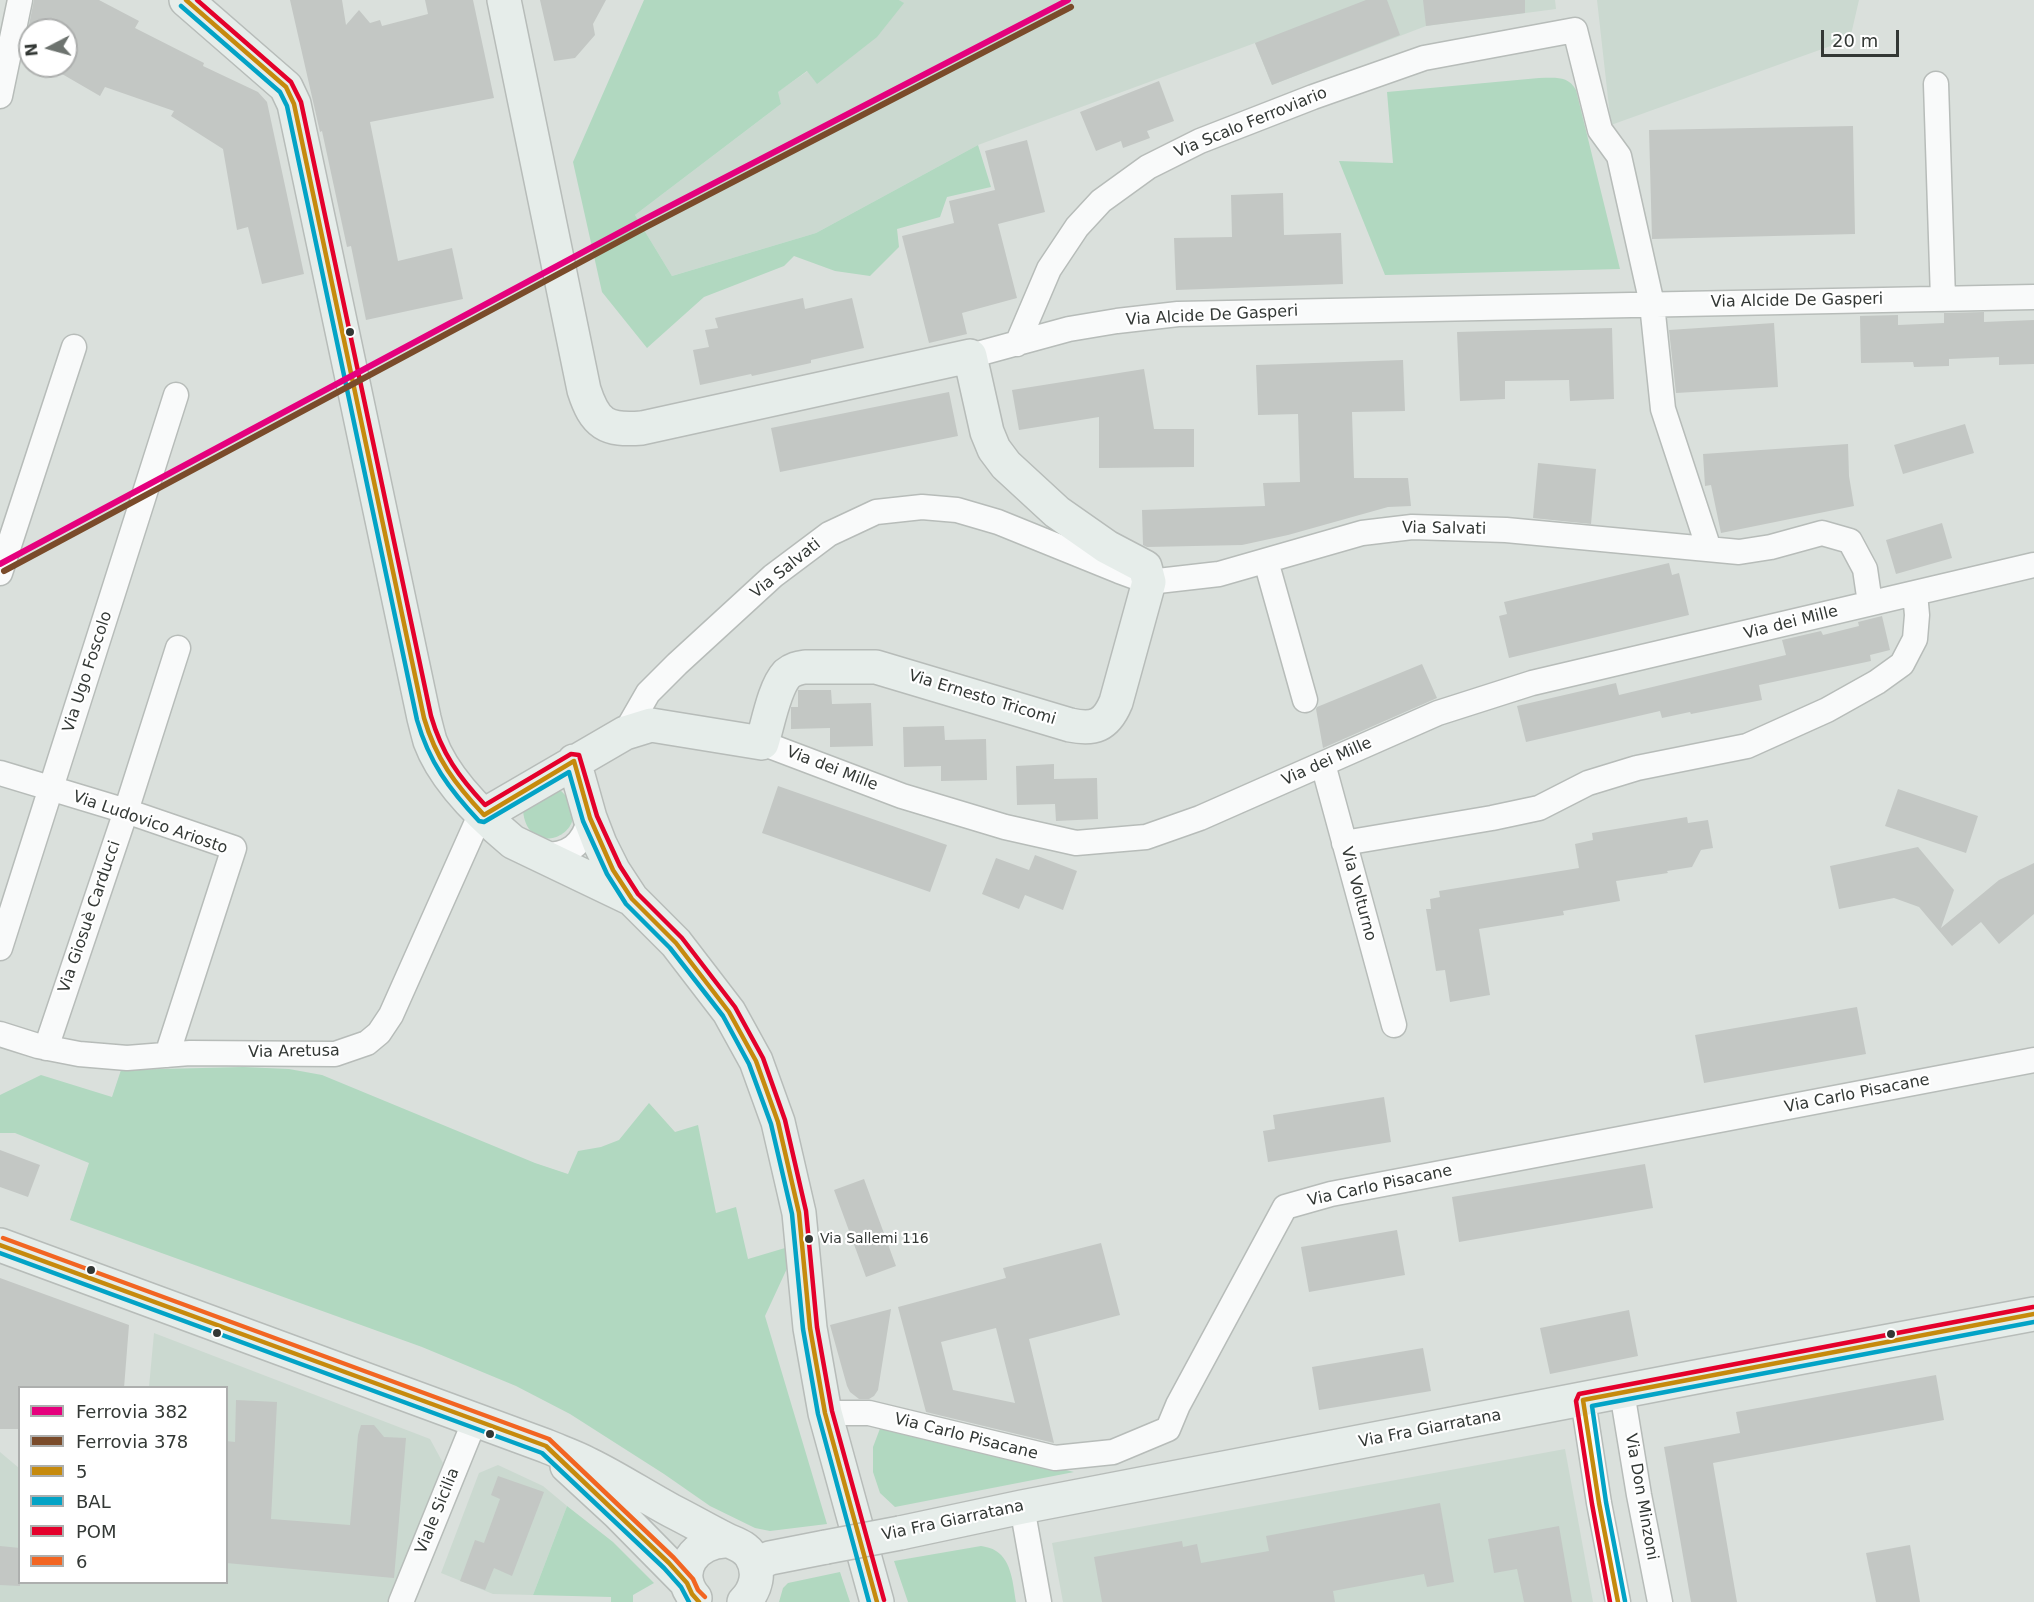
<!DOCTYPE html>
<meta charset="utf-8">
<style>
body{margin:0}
#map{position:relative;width:2034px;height:1602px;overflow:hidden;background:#dae0dc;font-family:"DejaVu Sans",sans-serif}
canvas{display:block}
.legend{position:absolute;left:18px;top:1386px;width:210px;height:198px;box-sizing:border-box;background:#fff;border:2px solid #adafae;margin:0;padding:8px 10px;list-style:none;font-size:18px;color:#333835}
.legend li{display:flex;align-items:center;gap:12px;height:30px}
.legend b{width:30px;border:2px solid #adafae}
.north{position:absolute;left:18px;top:18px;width:60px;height:60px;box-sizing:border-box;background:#fff;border:2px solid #adafae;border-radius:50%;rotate:264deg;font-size:16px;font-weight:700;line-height:24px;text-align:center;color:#333835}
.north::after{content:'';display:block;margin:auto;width:21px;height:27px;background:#6d736f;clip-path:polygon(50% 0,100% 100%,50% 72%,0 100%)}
.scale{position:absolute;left:1821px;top:30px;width:78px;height:27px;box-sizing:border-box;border:3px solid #333835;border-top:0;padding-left:8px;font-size:18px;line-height:21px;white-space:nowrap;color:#333835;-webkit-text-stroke:4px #fff;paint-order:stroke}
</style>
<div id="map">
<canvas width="2034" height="1602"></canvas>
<ul class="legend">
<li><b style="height:8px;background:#e5007d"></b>Ferrovia 382</li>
<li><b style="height:8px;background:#7a4b2a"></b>Ferrovia 378</li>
<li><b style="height:8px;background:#c68a0d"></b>5</li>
<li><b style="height:8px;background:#03a3c6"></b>BAL</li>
<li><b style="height:8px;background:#e4002b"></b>POM</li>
<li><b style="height:8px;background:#f26522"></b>6</li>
</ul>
<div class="north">N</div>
<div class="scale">20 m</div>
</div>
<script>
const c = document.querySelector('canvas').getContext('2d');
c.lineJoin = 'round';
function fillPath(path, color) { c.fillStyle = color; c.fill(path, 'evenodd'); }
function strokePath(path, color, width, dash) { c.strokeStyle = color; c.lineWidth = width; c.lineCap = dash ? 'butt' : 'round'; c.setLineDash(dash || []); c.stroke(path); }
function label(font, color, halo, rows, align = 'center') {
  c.font = font + ' "DejaVu Sans",sans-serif'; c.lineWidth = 4.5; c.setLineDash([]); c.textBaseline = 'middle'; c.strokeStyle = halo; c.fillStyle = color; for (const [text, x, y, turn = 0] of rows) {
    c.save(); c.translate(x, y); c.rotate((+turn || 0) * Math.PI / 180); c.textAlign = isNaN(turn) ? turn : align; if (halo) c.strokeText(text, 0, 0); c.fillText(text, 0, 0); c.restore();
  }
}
const built = new Path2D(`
 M899 0H1555L1556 9 1426 26 1272 85 1255 43 978 145 816 233 672 276 635 215 781 104 777 92 808 71 817 83 903 3Z
 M1597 0H1859L1850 39 1611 125Z
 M154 1333 430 1439 443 1463 390 1602H0V1452L19 1468 20 1582H226V1388L149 1387Z
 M1565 1449 1593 1602H1063L1052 1543Z
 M498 1465 543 1486 567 1506 533 1595 493 1594 441 1573 479 1473Z`);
const green = new Path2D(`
 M644 0H899L904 3 877 37 817 84 807 71 778 92 781 104 635 215 672 276 816 233 978 145 991 187 947 197 940 217 897 229 899 247 870 276 835 271 794 256 784 266 704 297 647 348 602 292 573 162Z
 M1539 78C1554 78 1568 75 1576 90L1620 269 1385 275 1339 161 1393 163 1387 92Z
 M560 790C603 828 529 866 523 811Z
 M243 1067 289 1069 322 1075 535 1163 568 1174 578 1151 601 1147 619 1140 649 1103 675 1132 698 1125 716 1213 736 1207 748 1259 785 1248 790 1262 765 1316 827 1524 770 1531 755 1528 710 1506 664 1474 570 1414 516 1386 422 1347 70 1220 89 1163 15 1133H0V1095L41 1075 112 1097 121 1070Z
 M881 1426 1074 1472 895 1507 880 1493 873 1472V1447Z
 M567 1506 613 1542 654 1583 633 1595V1602H611V1597L533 1595Z
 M981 1546C986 1547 992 1548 996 1551 1012 1561 1013 1585 1016 1602H908L894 1561Z
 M840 1572 850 1602H779L783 1588 788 1583Z`);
const building = new Path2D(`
 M34 0H99L139 21 135 28 204 63 203 66 258 92 267 102 304 274 262 284 248 227 237 230 223 149 171 116 174 111 105 87 100 96 50 67 45 75 31 66H66V30H30V65L22 60Z
 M290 0H342L346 25 359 10 370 23 380 20 382 26 428 14 425 0H473L494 98 370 122 398 261 452 248 463 299 366 320 351 246 347 247 322 131 320 132Z
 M540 0H606L593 24 595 35 575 58 554 61Z
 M1366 0H1387L1400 35 1272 85 1255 43Z
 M1423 0H1525V13L1426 26Z
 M1159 81 1174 121 1147 131 1150 138 1123 148 1121 141 1096 151 1080 112Z
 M1853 126 1855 234 1652 239 1649 130Z
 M1027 140 1045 212 998 224 1017 298 962 313 967 334 929 343 902 236 954 223 949 201 995 190 985 151Z
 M1283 193 1284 235 1341 233 1343 284 1176 290 1174 238 1232 237 1231 195Z
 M803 298 805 309 852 298 864 348 811 360V363L752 376 751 374 700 385 693 350 709 347 705 330 718 328 715 318Z
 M1984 312V322L2034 320V364L1999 365V357L1949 359V366L1914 367 1913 362 1861 363 1860 316 1898 315V325L1944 323V313Z
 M1774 323 1778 387 1676 393 1669 330Z
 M1612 328 1614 399 1570 401 1569 380 1505 381V399L1460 401 1457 332Z
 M1403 360 1405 411 1352 412 1354 478H1408L1411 506 1388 507 1288 535 1242 545 1147 547 1143 545 1142 510 1265 506 1263 483 1300 482 1298 414 1258 415 1256 365Z
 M1144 369 1154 429H1194V467L1099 468V417L1019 430 1012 390Z
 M949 392 958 436 780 472 771 428Z
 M1965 424 1974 453 1903 474 1894 445Z
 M1848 444 1849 476 1854 506 1721 533 1711 485 1705 486 1703 454Z
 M1538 463 1596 469 1591 524 1533 518Z
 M1942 523 1952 558 1896 574 1886 540Z
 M1669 563 1672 575 1679 573 1689 615 1509 658 1499 616 1507 614 1504 602Z
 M1882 616 1890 650 1870 655 1871 661 1759 685 1762 700 1691 714 1690 712 1662 718 1660 711 1526 742 1517 706 1616 683 1619 695 1786 655 1782 640 1821 631 1823 635 1859 626 1858 622Z
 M1422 664 1437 698 1323 748 1316 709 1317 707Z
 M798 690H831L832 704 871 703 873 746 830 747V728L791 729V707H798Z
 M944 726 945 740 986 739 987 780 941 781V766L904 767 903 727Z
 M1054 764V779L1097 778 1098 819 1056 821 1055 804 1017 805 1016 766Z
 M778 786 947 845 930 892 762 833Z
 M1898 789 1978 816 1966 853 1885 826Z
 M1687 817 1688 823 1708 820 1713 848 1701 850 1692 867 1667 871 1668 873 1616 881 1620 901 1563 911 1564 915 1479 929 1490 995 1450 1002 1445 970 1436 971 1426 909H1431L1430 899 1440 897 1439 891 1579 868 1575 844 1593 840 1592 833Z
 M1918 847 1954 890 1941 928 1999 880 2034 863V914L1999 944 1981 922 1952 946 1919 907 1894 898 1839 909 1830 866Z
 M1035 855 1077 871 1063 910 1025 895 1019 909 982 894 996 858 1029 870Z
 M1857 1007 1866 1054 1704 1083 1695 1035Z
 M1384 1097 1391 1142 1268 1162 1263 1131 1275 1129 1273 1115Z
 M0 1150 40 1165 28 1197 0 1187Z
 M1645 1164 1653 1208 1459 1242 1452 1197Z
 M864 1179 896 1266 866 1277 834 1190Z
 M1397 1230 1405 1275 1309 1292 1301 1247Z
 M1101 1243 1120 1315 1029 1339 1054 1443 926 1412 898 1307 1006 1278 1003 1268ZM996 1328 1015 1403 953 1390 941 1342Z
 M0 1278 129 1325 124 1388H20V1429H0Z
 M891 1309 878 1390 874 1396 869 1399H859L850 1392 847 1386 830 1325Z
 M1629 1310 1638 1356 1550 1374 1540 1328Z
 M1423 1348 1431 1391 1319 1410 1312 1367Z
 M1936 1375 1944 1420 1713 1463 1737 1602H1691L1664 1447 1740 1433 1736 1412Z
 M236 1400 277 1402 271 1519 350 1525 358 1435 361 1425H374L384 1437 406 1438 394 1578 226 1563V1441L235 1442Z
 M498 1476 544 1492 512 1576 494 1568 485 1590 460 1581 475 1540 484 1543 500 1499 491 1495Z
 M1440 1503 1454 1582 1427 1587 1424 1574 1333 1591 1335 1602H1102L1094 1557 1182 1541 1183 1547 1197 1544 1201 1563 1269 1551 1266 1536Z
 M1559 1526 1572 1602H1524L1517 1569 1494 1573 1488 1539Z
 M1910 1545 1920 1602H1876L1866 1553Z
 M0 1546 20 1548V1586L0 1585Z`);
const street = new Path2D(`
 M1936 84 1943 299
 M0 96 20 0
 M1017 344 1049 269 1077 227 1101 201 1148 167 1200 141 1313 97 1424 58 1575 30 1600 130 1619 156 1652 304 1663 409 1709 549
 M970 356 1069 329 1117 321 1178 314 2034 297
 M1266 561 1305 700
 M0 573 74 347
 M625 733 648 693 677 664 773 576 829 534 876 512 922 507 957 510 998 522 1119 571 1149 582 1219 574 1362 533 1412 527 1506 530 1739 552 1771 547 1822 533 1850 541 1865 569 1870 603
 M762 743 902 796 1005 827 1076 843 1146 837 1200 818 1438 713 1532 683 2034 565
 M1323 764 1394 1025
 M0 773 126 811 234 848 167 1055
 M1344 843 1492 818 1539 808 1588 783 1637 768 1747 746 1827 710 1877 682 1902 664 1915 639 1917 615 1915 593
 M540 855C569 856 583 845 590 818
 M0 948 176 395
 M0 1034 38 1046 79 1054 127 1058 190 1053 335 1054 367 1043 379 1033 391 1015 477 822 484 815
 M46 1048 126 811 178 648
 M1622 1392 1639 1495 1660 1602
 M1583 1400 1599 1503 1618 1602
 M825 1413H869L1055 1458 1113 1452 1168 1429 1178 1405 1285 1207 1331 1194 2034 1060
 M1022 1507 1039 1602
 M401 1602 475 1420`);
const secondary = new Path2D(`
 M186 0 286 87 294 104 424 718C426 726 428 734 430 741 444 779 483 817 513 842L632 899
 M574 761 590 818 600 844 613 870 632 899 676 943 729 1012 756 1061 778 1122 799 1213 810 1328 825 1413 877 1602
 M484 815 625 733 651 725 762 743C768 724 774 688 787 674 793 669 798 668 805 667H876L1070 725C1094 730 1106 726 1116 702L1149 582 1145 567 1107 547 1057 512 1006 465 994 449 987 432 970 356 642 428C606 431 595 424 584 390L504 0
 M0 1245 546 1446C560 1452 575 1457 588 1464 617 1478 644 1496 672 1511 690 1520 707 1530 725 1539 735 1544 745 1546 751 1556 761 1572 756 1590 744 1602
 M567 1466 619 1514 687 1583
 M900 1533 1022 1507 1701 1376 2034 1314
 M755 1565 770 1558 826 1547
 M695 1598C672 1571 696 1540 727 1541`);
const secondaryBridge = new Path2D(`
 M826 1547 900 1533`);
const bus1 = new Path2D(`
 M186 0 286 87 294 104 424 718C436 759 455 784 484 815L574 761 590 818 613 870 632 899 676 943 729 1012 756 1061 778 1122 799 1213 810 1328 825 1413 877 1602
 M0 1245 546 1446 669 1563 687 1583 692 1594 699 1602
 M1618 1602 1599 1503 1583 1400 2034 1314`);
const bus2 = new Path2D(`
 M181 6 280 92 287 106 417 720C429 762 449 789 479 821L484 822 569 772 583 821 607 874 626 904 670 948 723 1016 749 1064 771 1124 792 1214 803 1329 818 1414 869 1602
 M0 1253 542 1453 664 1568 681 1587 689 1602
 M1625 1601 1606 1502 1592 1406 2034 1322`);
const bus3 = new Path2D(`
 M197 0 291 82 301 102 431 716C442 754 459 777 485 805L571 754 579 755 597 816 620 866 638 894 682 938 735 1007 763 1058 785 1120 806 1211 817 1327 832 1411 884 1600
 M1610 1602 1592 1504 1576 1401 1579 1394 2033 1307`);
const bus4 = new Path2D(`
 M3 1238 549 1439 674 1558 693 1579 698 1590 705 1597`);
const rail1 = new Path2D(`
 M0 564 643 220 1068 0`);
const rail2 = new Path2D(`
 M4 571 646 227 1071 7`);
const markers = [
 [350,332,5,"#333835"],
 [809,1239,5,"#333835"],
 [91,1270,5,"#333835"],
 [217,1333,5,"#333835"],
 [1891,1334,5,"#333835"],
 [490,1434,5,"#333835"]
];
const busNames = [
 ["Via Sallemi 116",820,1239]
];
const streetNames = [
 ["Via Scalo Ferroviario",1251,123,-22],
 ["Via Alcide De Gasperi",1797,301,-1],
 ["Via Alcide De Gasperi",1212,316,-3],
 ["Via Salvati",1444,529,1],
 ["Via Salvati",786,569,-39],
 ["Via dei Mille",1791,623,-14],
 ["Via Ugo Foscolo",88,672,-72],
 ["Via Ernesto Tricomi",982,698,17],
 ["Via dei Mille",1327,762,-24],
 ["Via dei Mille",832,769,21],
 ["Via Ludovico Ariosto",150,823,19],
 ["Via Volturno",1358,894,75],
 ["Via Giosuè Carducci",90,917,-71],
 ["Via Aretusa",294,1052,-1],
 ["Via Carlo Pisacane",1857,1094,-11],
 ["Via Carlo Pisacane",1380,1186,-12],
 ["Via Fra Giarratana",1430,1429,-11],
 ["Via Carlo Pisacane",966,1437,14],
 ["Via Don Minzoni",1641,1497,80],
 ["Viale Sicilia",438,1511,-68],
 ["Via Fra Giarratana",953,1521,-12]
];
fillPath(built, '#cbd9d0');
fillPath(green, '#b1d8c0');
fillPath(building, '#c3c7c4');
strokePath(street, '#b7bcb9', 27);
strokePath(secondary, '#b7bcb9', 36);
strokePath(street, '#f9fafa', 24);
strokePath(secondary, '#e6edea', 33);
strokePath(secondaryBridge, '#b7bcb9', 36, []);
strokePath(secondaryBridge, '#e6edea', 33);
strokePath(bus1, '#c68a0d', 4.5);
strokePath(bus2, '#03a3c6', 4.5);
strokePath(bus3, '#e4002b', 4.5);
strokePath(bus4, '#f26522', 4.5);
strokePath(rail1, '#e5007d', 6);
strokePath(rail2, '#7a4b2a', 6);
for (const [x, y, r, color] of markers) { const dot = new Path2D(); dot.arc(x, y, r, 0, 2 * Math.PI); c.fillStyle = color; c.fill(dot); strokePath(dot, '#fff', 2); }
label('14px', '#333835', '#fff', busNames, 'left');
label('16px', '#333835', '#fff', streetNames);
</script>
